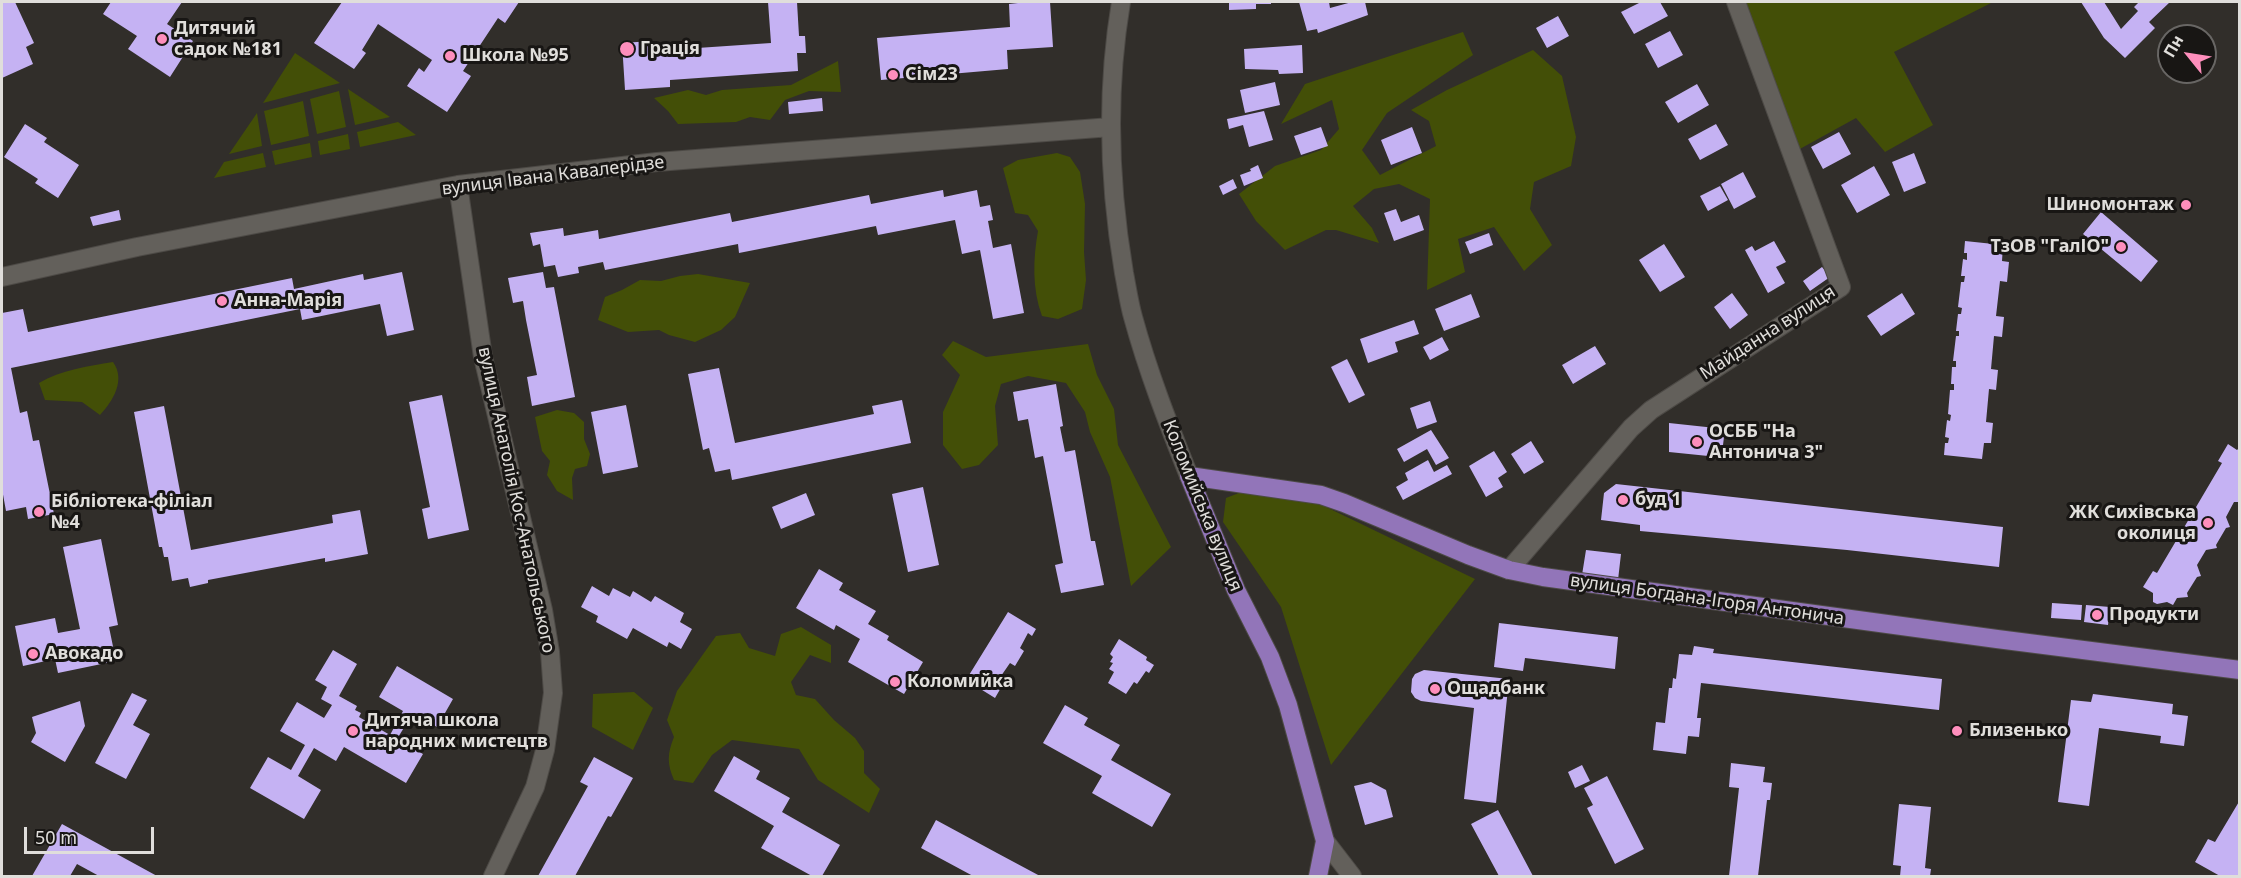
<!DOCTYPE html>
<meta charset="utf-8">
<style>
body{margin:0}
#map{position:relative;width:2241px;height:878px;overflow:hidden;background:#312e2a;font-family:"Noto Sans",sans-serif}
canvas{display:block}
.frame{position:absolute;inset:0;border:3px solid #e0dedb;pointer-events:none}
.north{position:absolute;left:2157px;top:24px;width:60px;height:60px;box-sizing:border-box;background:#181614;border:2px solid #686664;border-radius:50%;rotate:300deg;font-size:16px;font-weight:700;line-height:24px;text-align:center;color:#e0dedb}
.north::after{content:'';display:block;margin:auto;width:21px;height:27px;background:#fe8ebc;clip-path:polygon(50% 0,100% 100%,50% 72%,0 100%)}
.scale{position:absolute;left:24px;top:827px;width:130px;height:27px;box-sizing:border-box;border:3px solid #e0dedb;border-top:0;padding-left:8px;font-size:18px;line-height:21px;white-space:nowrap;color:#e0dedb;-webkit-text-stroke:4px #181614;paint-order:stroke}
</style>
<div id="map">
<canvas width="2241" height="878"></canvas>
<div class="frame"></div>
<div class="north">Пн</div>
<div class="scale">50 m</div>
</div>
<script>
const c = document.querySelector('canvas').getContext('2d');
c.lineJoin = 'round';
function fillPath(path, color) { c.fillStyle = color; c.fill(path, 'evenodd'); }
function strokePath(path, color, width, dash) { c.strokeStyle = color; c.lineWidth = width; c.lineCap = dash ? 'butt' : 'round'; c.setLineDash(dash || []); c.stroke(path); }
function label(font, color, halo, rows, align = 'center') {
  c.font = font + ' "Noto Sans",sans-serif'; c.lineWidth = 6; c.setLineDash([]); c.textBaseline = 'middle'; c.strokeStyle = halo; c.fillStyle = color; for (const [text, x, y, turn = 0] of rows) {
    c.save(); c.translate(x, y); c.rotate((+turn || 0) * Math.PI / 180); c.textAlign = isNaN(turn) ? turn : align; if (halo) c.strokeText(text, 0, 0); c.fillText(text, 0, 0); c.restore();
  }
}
const green = new Path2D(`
 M1744 2H1993L1894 52 1933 125 1885 152 1856 118 1798 150Z
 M1463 32 1473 55 1387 113 1362 150 1380 175 1436 146 1429 121 1411 110 1447 90 1533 50 1562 76 1576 137 1571 166 1534 182 1530 209 1552 245 1524 271 1494 227 1458 239 1465 272 1427 290 1430 199 1399 184 1374 189 1353 206 1372 228 1379 243 1336 230H1326L1285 250 1256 221 1239 194 1275 166 1321 150 1339 129 1332 100 1281 124 1305 84Z
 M295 53 340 83 263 103Z
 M838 61 841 92 809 91 785 100 770 120 750 117 736 122 678 124 668 111 654 98 688 90 706 95 722 90 791 85Z
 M348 89 390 117 355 125Z
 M339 91 346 127 317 134 310 99Z
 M303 101 309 136 271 145 264 111Z
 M257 113 262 146 229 154Z
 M398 122 416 135 360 147 357 132Z
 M348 134 350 149 320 155 318 141Z
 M310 143 312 157 275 165 272 151Z
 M263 153 266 167 214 178 224 162Z
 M1057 153 1070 157 1080 172 1085 204 1084 252 1086 280 1082 309 1058 319 1042 316C1032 289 1033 259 1038 231L1028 215 1015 213 1003 168 1018 160Z
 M698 274 750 283 735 317 721 330 695 342 669 335 659 330 628 332 598 320 605 297 622 290 640 280 661 281 680 276Z
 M953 341 986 357 1088 344 1097 375 1114 409 1118 445 1171 547 1131 586 1110 477 1090 432 1085 412 1066 383 1028 376 1001 384 995 406 998 445 979 465 962 469 943 445V412L960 375 942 355Z
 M113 362C126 380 113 401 100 415L82 402 45 400 39 383C61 370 88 366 113 362Z
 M557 410 574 413 584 422V439L590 454 587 466 575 469 572 478 573 500 557 491 547 475 550 461 542 451 535 417Z
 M1244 491 1322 505 1475 579 1331 765 1281 607 1223 522 1226 498Z
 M801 627 831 645V663L810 655 791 682 796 695 815 699 834 720 855 738 864 751V773L880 789 869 813 818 780 799 749 732 740 712 755 693 783 674 780C667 764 667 754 674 737L667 720 677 691 716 636 740 633 749 648 775 656 781 634Z
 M634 692 653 708 633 750 592 727 593 694Z`);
const building = new Path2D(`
 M2 2H15L34 43 26 47 33 64 2 78 3 47Z
 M111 2H182L167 24 193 41 170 77 128 49 137 36 103 14Z
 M342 2 353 3 354 2H519L505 23 498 18 463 71 471 76 447 112 407 86 419 68 424 72 432 60 378 24 362 50 366 53 354 69 314 43Z
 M768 2H797L799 36H805L806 53H797L798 71 670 80V87L625 90 622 43 652 41 653 51 771 43Z
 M1027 2H1050L1053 47 1007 50 1008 69 881 80 877 38 1010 27 1009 4Z
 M1229 2H1271V4H1256V9L1229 10Z
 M1299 2H1329L1330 8 1352 2H1365L1368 15 1318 33 1317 29 1307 31Z
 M1641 2H1660L1668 16 1634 34 1621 12Z
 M2081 2H2104L2121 29 2138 11 2134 7 2139 2H2170L2149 22 2155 28 2125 58 2104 38Z
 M1558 16 1569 36 1547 48 1536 28Z
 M1670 31 1683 55 1658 68 1645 44Z
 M1302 45 1303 73 1279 74 1278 70 1245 69 1244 49Z
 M1275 82 1280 105 1245 113 1240 90Z
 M1697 84 1709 105 1678 123 1665 102Z
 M822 98 823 111 789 114 788 102Z
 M1264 111 1273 140 1249 147 1243 125 1229 129 1227 119Z
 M25 124 47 138 44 142 79 165 58 198 35 183 38 179 4 157Z
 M1716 124 1728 145 1700 160 1688 139Z
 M1321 127 1328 146 1301 155 1294 136Z
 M1412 127 1422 153 1391 165 1381 140Z
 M1839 132 1851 154 1823 169 1811 147Z
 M1914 153 1926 183 1904 192 1892 162Z
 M1258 165 1263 178 1244 186 1240 175 1251 171 1250 169Z
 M1874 166 1890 195 1857 213 1841 185Z
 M1743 172 1756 197 1734 209 1721 184Z
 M1233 179 1237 188 1223 195 1219 186Z
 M1720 186 1728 200 1708 211 1700 196Z
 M943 190 944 197 977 190 980 207 990 205 993 220 988 221 993 248 1011 244 1024 313 993 319 980 250 962 254 955 220 878 235 876 226 739 253 738 244 605 270 603 262 578 267 579 273 558 277 555 265 544 267 540 244 533 246 530 233 563 228 564 236 598 230 599 239 730 213 732 222 869 195 871 204Z
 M1396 209 1401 222 1419 215 1424 230 1394 241 1384 213Z
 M119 210 121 220 93 226 90 217Z
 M2101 212 2158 261 2141 282 2083 234Z
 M1489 233 1493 245 1470 254 1465 242Z
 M1774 241 1786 262 1776 267 1785 283 1768 293 1745 250 1752 246 1755 251Z
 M1965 241 2003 245 2002 261 2009 262 2007 282 2000 281 1996 316 2004 317 2002 337 1994 336 1991 369 1998 370 1996 390 1989 389 1986 422 1993 423 1991 443H1984L1982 459 1944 455 1945 443H1948L1949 438 1945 437 1947 420 1950 421 1951 415 1948 414 1950 390H1954V384H1951L1952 367H1956V361H1953L1956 336H1959V331H1956L1958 314H1961L1962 308 1958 307 1961 282H1964L1965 276H1961L1963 259 1967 260V253H1964Z
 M1664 244 1685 277 1660 292 1639 260Z
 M1822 267 1830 277 1810 291 1803 281Z
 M402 272 414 330 387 336 380 304 302 320 300 309 11 368 20 413 27 411 33 441 39 440 54 514 28 519 26 507 6 511 2 489V313L23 309 28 332 292 278 294 289 363 274 364 280Z
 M543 272 546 288 554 287 575 397 532 406 527 377 537 375 526 320 523 301 513 303 508 278Z
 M1732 293 1748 315 1730 329 1714 307Z
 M1902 293 1915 314 1881 336 1867 316Z
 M1471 294 1480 317 1444 331 1435 309Z
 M1414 320 1419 334 1395 342 1398 352 1368 363 1360 339Z
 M1442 337 1449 350 1430 360 1423 347Z
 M1595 346 1606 364 1573 384 1562 365Z
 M1347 359 1365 395 1349 403 1331 367Z
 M719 368 735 443 874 414 872 406 902 400 911 443 732 480 730 469 715 472 709 448 703 450 688 374Z
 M1056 384 1063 426 1060 427 1065 452 1075 450 1091 541H1095L1104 585 1061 593 1055 565 1063 563 1043 456 1035 458 1028 419 1018 421 1013 392Z
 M442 395 469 530 428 539 422 509 430 507 409 402Z
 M1430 401 1437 422 1417 429 1410 408Z
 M626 405 638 467 603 474 591 412Z
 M164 406 191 550 333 523 332 515 360 510 368 554 325 562V558L208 580V583L190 587 188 578 172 581 168 557H164L162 547H159L134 412Z
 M1669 423 1725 429 1723 445H1719L1718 457 1669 452Z
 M1431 430 1449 458 1436 465 1427 449 1404 462 1397 449Z
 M1531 441 1544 462 1524 474 1511 454Z
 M2228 444 2237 450 2240 447V502H2234L2226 517 2230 527 2226 528 2216 545 2217 548 2206 550 2197 565 2201 576 2197 577 2187 593 2188 597 2177 598 2173 605 2167 602 2157 604 2153 602V593L2143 587 2153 571 2157 573 2189 519 2222 463 2218 461Z
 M1494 451 1507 472 1498 478 1503 487 1486 497 1469 466Z
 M1428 460 1434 472 1447 465 1452 474 1403 500 1396 487 1408 480 1405 473Z
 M1616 484 2003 527 1999 567 1847 550 1640 531V525L1601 520 1604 493Z
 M923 487 939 565 908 572 892 494Z
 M806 493 815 515 781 529 772 507Z
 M101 539 118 625 109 627 116 661 58 673 55 659 23 666 15 626 55 618 58 633 80 629 63 547Z
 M1586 550 1621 554 1618 580 1582 575Z
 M819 569 843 583 839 590 876 611 868 624 889 636 887 640 923 662 904 694 848 662 860 639 836 625 834 630 796 608Z
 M592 586 609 596 613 588 630 597 633 591 651 602 655 596 684 613 680 622 692 629 681 649 669 642 667 647 633 628 627 639 596 622 598 616 581 607Z
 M2052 603 2082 605 2081 620 2051 618Z
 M2086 605 2110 607 2108 625 2084 622Z
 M1008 612 1036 629 1032 636 1028 633 1020 648 1024 651 1015 666 1010 663 1001 676 1006 679 995 698 966 680Z
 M1499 623 1618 637 1615 669 1525 658 1523 671 1494 667Z
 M1119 639 1147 657 1146 660 1154 665 1149 673 1146 671 1137 684 1134 682 1126 694 1108 683 1114 672 1109 669 1113 663 1110 662 1113 657 1110 654Z
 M1694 646 1714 649 1713 653 1942 679 1939 710 1701 683 1697 718H1701L1699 737 1688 736 1686 754 1653 750 1656 722 1665 723 1669 688H1672L1673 678 1676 679 1679 654 1692 655Z
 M333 650 357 664 339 696 357 706 355 710 361 713 359 717 390 735 403 711 379 697 397 666 453 699 437 727 413 713 397 739 423 754 406 783 344 747 336 761 314 748 298 776 321 790 304 819 250 788 268 757 291 770 305 745 280 731 297 702 324 718 332 705 321 699 327 687 315 680Z
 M1424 670 1509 679 1496 803 1464 799 1474 708 1421 701 1415 698 1411 692 1412 679 1415 674Z
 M132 693 147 700 133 725 150 734 126 779 95 763Z
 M2093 694 2173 704 2172 714 2188 716 2184 746 2160 743 2161 736 2099 728 2089 806 2058 802 2071 700 2091 702Z
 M80 701 85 726 65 762 31 742 36 733 32 717Z
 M1065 705 1088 718 1084 725 1120 745 1111 760 1171 794 1152 827 1092 793 1102 776 1043 743Z
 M734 756 760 771 756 779 790 798 782 812 840 845 822 876H812L761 848 774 826 714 791Z
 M594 757 633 778 611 817 608 816 575 876H538L588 786 580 782Z
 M1731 763 1765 767 1763 782 1772 783 1770 800H1767L1758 876H1729L1739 788 1729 787Z
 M1582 765 1590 781 1575 788 1568 772Z
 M1607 776 1644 849 1615 864 1587 808 1593 805 1584 788Z
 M1371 782 1386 790 1393 817 1365 825 1354 786Z
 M2240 800V876H2220L2195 862 2208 839 2215 842Z
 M1899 804 1931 807 1925 868 1931 869 1930 876H1900L1901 866 1893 865Z
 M1498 810 1533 876H1499L1471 824Z
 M936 820 997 853 1040 876H973L921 848Z
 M62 824 157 876H99L77 864 70 876H32Z`);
const minor = new Path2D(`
 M1121 2C1106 91 1109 184 1124 273 1127 288 1129 303 1133 317 1148 372 1168 423 1189 476
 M458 185 483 357 543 610 550 652 553 693 545 750 535 787 493 876
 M2 277 137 247 458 185 657 162 1111 127
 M1509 570 1631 428 1651 410 1841 287 1736 2
 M1325 841 1352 876`);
const major = new Path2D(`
 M1189 476 1321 495 1344 503 1468 555 1509 570 1543 577 1997 639 2240 670
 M1189 476 1236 590 1270 657 1288 705 1325 841 1318 876`);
const markers = [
 [162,39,6,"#fe8ebc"],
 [627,49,8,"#fe8ebc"],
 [450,56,6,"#fe8ebc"],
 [893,75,6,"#fe8ebc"],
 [2186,205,6,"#fe8ebc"],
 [2121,247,6,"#fe8ebc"],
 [222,301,6,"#fe8ebc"],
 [1697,442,6,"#fe8ebc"],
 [1623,500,6,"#fe8ebc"],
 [39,512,6,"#fe8ebc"],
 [2208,523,6,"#fe8ebc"],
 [2097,615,6,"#fe8ebc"],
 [33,654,6,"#fe8ebc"],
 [895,682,6,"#fe8ebc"],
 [1435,689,6,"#fe8ebc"],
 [353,731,6,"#fe8ebc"],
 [1957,731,6,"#fe8ebc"]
];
const poiNames = [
 ["Дитячий",174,29],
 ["садок №181",174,50],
 ["Грація",640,49],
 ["Школа №95",462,56],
 ["Сім23",905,75],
 ["Шиномонтаж",2174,205,"right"],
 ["ТзОВ \"ГалІО\"",2109,247,"right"],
 ["Анна-Марія",234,301],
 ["ОСББ \"На",1709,432],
 ["Антонича 3\"",1709,453],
 ["буд 1",1635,500],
 ["Бібліотека-філіал",51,502],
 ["№4",51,523],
 ["ЖК Сихівська",2196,513,"right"],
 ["околиця",2196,534,"right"],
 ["Продукти",2109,615],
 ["Авокадо",45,654],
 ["Коломийка",907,682],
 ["Ощадбанк",1447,689],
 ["Дитяча школа",365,721],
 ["народних мистецтв",365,742],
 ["Близенько",1969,731]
];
const streetNames = [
 ["вулиця Івана Кавалерідзе",553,176,-7],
 ["Майданна вулиця",1768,333,-33],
 ["вулиця Анатолія Кос-Анатольського",516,500,78],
 ["Коломийська вулиця",1202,506,68],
 ["вулиця Богдана-Ігоря Антонича",1707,600,8]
];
fillPath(green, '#434f07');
fillPath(building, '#c5b2f3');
strokePath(minor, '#4d4a46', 20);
strokePath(major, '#4d4a46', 20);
strokePath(minor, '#63605b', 18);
strokePath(major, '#9275b9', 18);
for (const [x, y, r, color] of markers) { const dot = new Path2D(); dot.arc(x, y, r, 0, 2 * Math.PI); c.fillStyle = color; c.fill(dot); strokePath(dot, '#181614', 2); }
label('bold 18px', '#e0dedb', '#181614', poiNames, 'left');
label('18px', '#e0dedb', '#181614', streetNames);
</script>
